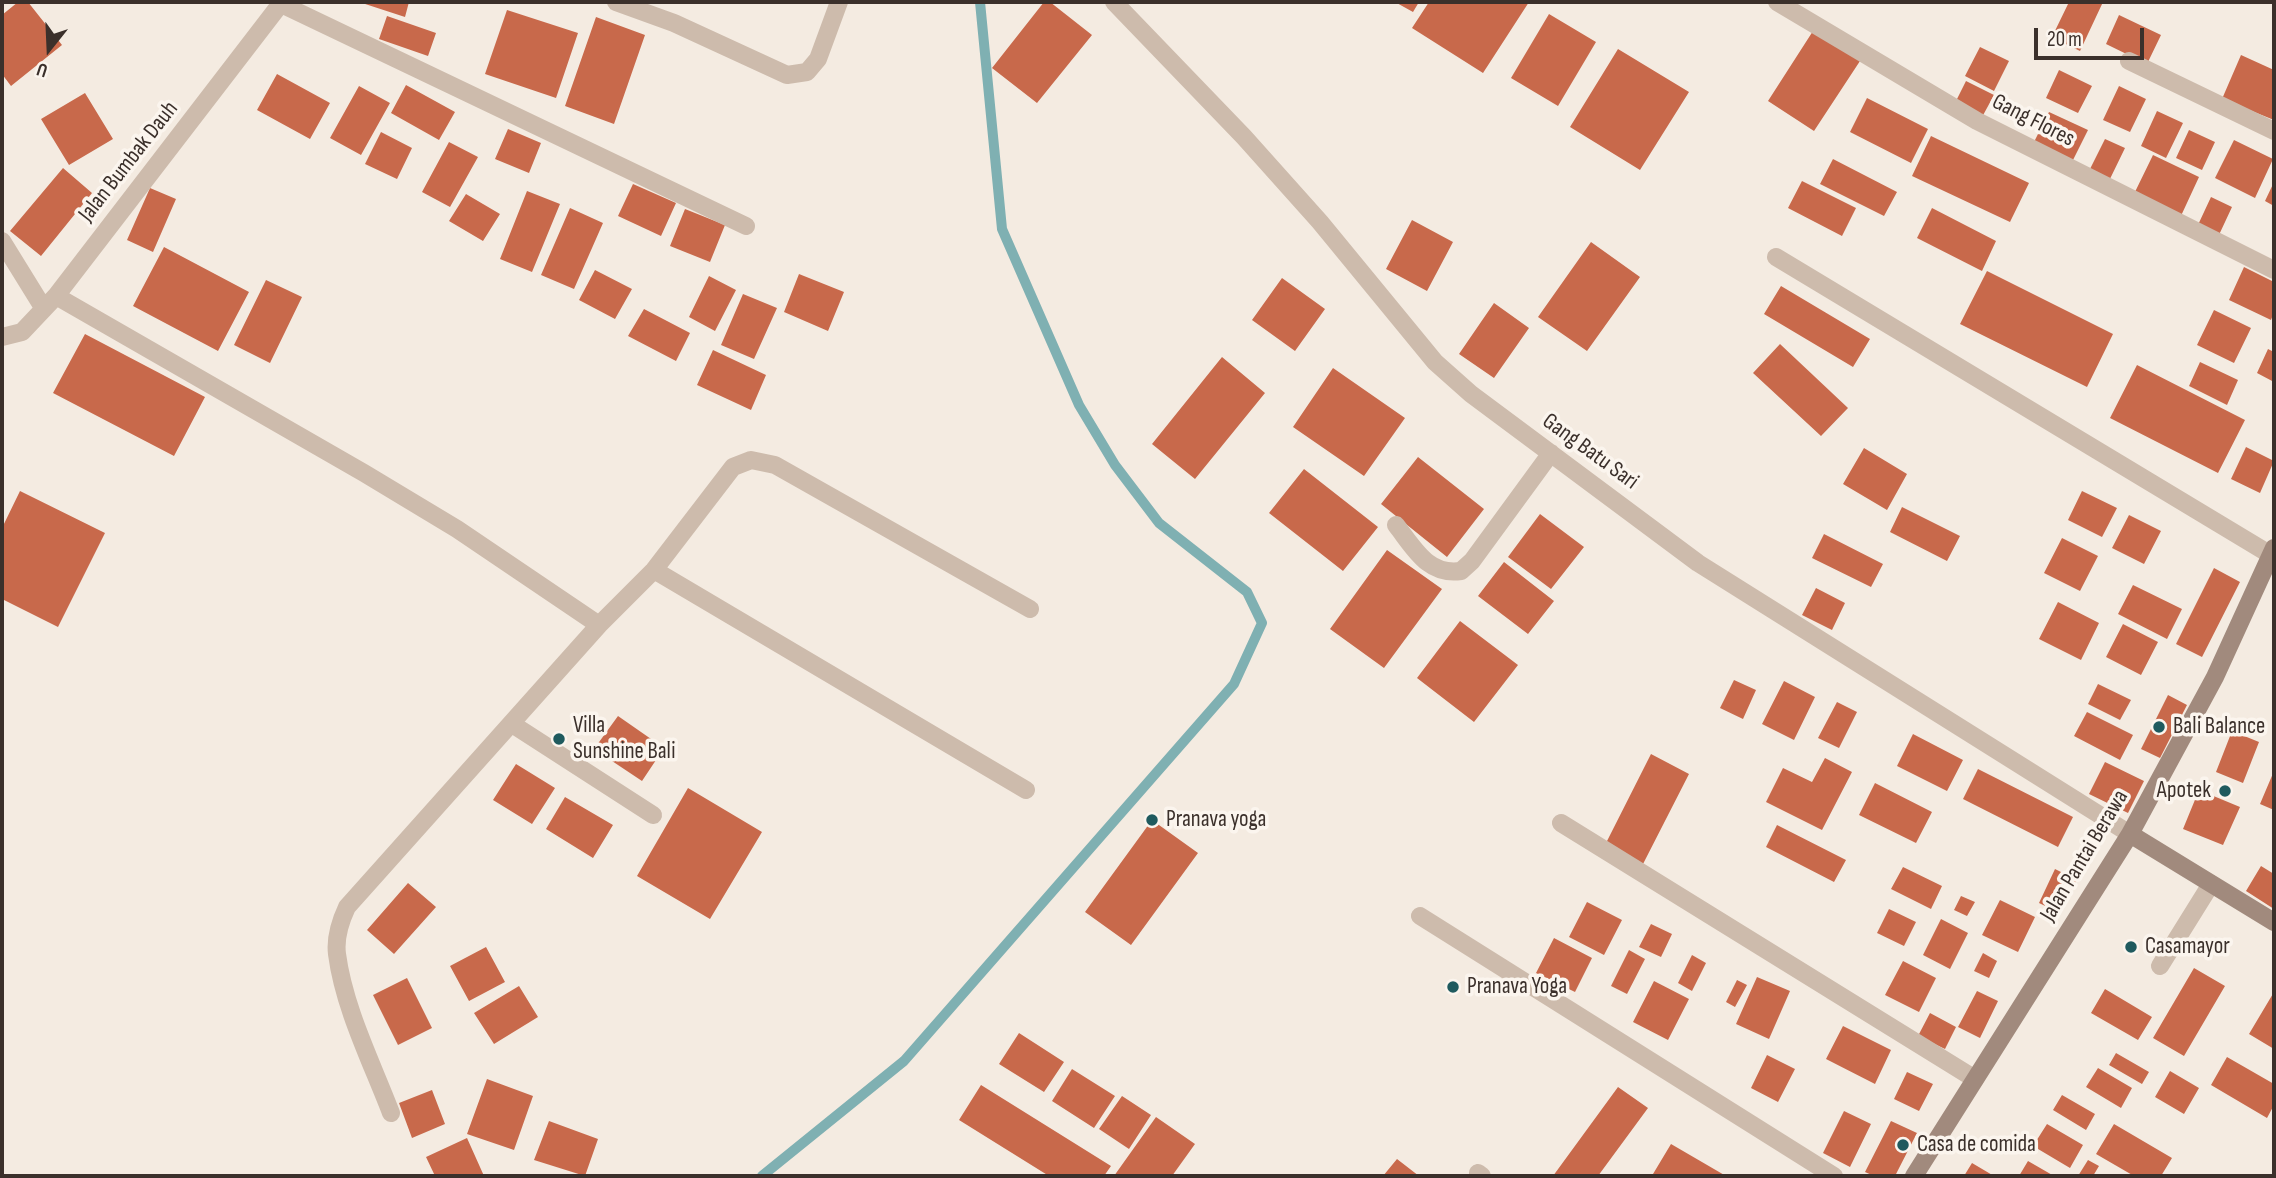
<!DOCTYPE html>
<style>
body{margin:0}
#map{position:relative;width:2276px;height:1178px;overflow:hidden;background:#f4ebe1;font-family:"Sofia Sans Condensed",sans-serif}
canvas{display:block}
.frame{position:absolute;inset:0;border:4px solid #3b302b;pointer-events:none}
.north{position:absolute;left:14px;top:14px;width:70px;height:70px;-webkit-text-stroke:5px #fbf5ee;paint-order:stroke;rotate:198deg;font-size:19px;font-weight:700;line-height:28px;text-align:center;color:#3b302b}
.north::after{content:'';display:block;margin:auto;width:24px;height:32px;background:#3b302b;clip-path:polygon(50% 0,100% 100%,50% 72%,0 100%)}
.scale{position:absolute;left:2034px;top:28px;width:110px;height:32px;box-sizing:border-box;border:4px solid #3b302b;border-top:0;padding-left:9px;font-size:21px;line-height:24px;white-space:nowrap;color:#3b302b;-webkit-text-stroke:5px #fbf5ee;paint-order:stroke}
</style>
<div id="map">
<canvas width="2276" height="1178"></canvas>
<div class="frame"></div>
<div class="north">U</div>
<div class="scale">20 m</div>
</div>
<script>
const c = document.querySelector('canvas').getContext('2d');
c.lineJoin = 'round';
function strokePath(path, color, width, dash) { c.strokeStyle = color; c.lineWidth = width; c.lineCap = dash ? 'butt' : 'round'; c.setLineDash(dash || []); c.stroke(path); }
function fillPath(path, color) { c.fillStyle = color; c.fill(path, 'evenodd'); }
function label(font, color, halo, rows, align = 'center') {
  c.font = font + ' "Sofia Sans Condensed",sans-serif'; c.lineWidth = 7; c.setLineDash([]); c.textBaseline = 'middle'; c.strokeStyle = halo; c.fillStyle = color; for (const [text, x, y, turn = 0] of rows) {
    c.save(); c.translate(x, y); c.rotate((+turn || 0) * Math.PI / 180); c.textAlign = isNaN(turn) ? turn : align; if (halo) c.strokeText(text, 0, 0); c.fillText(text, 0, 0); c.restore();
  }
}
const stream = new Path2D(`
 M762 1176 904 1061 1234 684 1262 623 1247 592 1159 523 1115 465 1079 405 1002 229 980 2`);
const building = new Path2D(`
 M18 2H28L62 45 11 86 2 74V15Z
 M359 2H409L405 17Z
 M1044 2H1050L1092 35 1037 103 992 68Z
 M1395 2H1419L1413 12Z
 M1429 2H1529L1483 73 1412 28Z
 M2069 2H2103L2080 51 2052 37Z
 M507 10 578 33 556 98 485 74Z
 M1549 14 1596 42 1558 106 1511 78Z
 M2119 15 2161 35 2147 64 2106 44Z
 M387 16 436 33 428 56 379 39Z
 M596 17 645 35 614 124 565 106Z
 M1813 31 1860 61 1814 131 1768 101Z
 M1980 47 2009 61 1994 91 1965 76Z
 M1618 49 1689 92 1640 170 1570 127Z
 M2241 55 2274 70V120L2222 99Z
 M2059 70 2092 86 2078 113 2046 98Z
 M277 74 330 103 310 139 257 110Z
 M1966 81 1994 95 1981 119 1954 105Z
 M406 85 455 112 439 140 391 113Z
 M359 86 390 103 361 155 330 138Z
 M2119 86 2146 99 2130 132 2103 120Z
 M85 93 113 139 69 165 41 119Z
 M1867 98 1928 129 1911 163 1850 132Z
 M2157 111 2183 123 2166 158 2141 146Z
 M2049 112 2088 130 2070 166 2031 148Z
 M508 129 541 143 529 173 495 159Z
 M2189 130 2215 142 2202 170 2176 158Z
 M381 132 412 148 397 179 365 164Z
 M1931 136 2029 183 2010 222 1912 176Z
 M2105 139 2125 148 2108 183 2088 173Z
 M2234 140 2273 159 2255 198 2215 178Z
 M449 142 478 157 450 207 422 192Z
 M2153 155 2199 177 2180 218 2133 196Z
 M1833 159 1897 192 1884 216 1820 184Z
 M63 168 92 193 41 256 10 231Z
 M1802 181 1856 208 1842 236 1788 208Z
 M2274 182V206L2265 201Z
 M633 184 676 203 661 236 618 216Z
 M150 188 176 199 153 252 127 240Z
 M527 191 560 204 532 272 500 259Z
 M466 194 500 214 483 241 449 221Z
 M2211 197 2232 207 2218 237 2197 227Z
 M570 208 603 223 574 289 541 275Z
 M1932 208 1996 241 1982 271 1917 238Z
 M685 209 725 225 710 262 670 246Z
 M1412 220 1453 242 1427 291 1386 269Z
 M1591 242 1640 277 1587 351 1538 317Z
 M164 247 249 292 218 351 133 306Z
 M2244 267 2274 282V312L2271 320 2229 300Z
 M595 270 632 289 615 319 579 300Z
 M1987 271 2113 334 2087 387 1960 324Z
 M799 274 844 292 828 331 784 312Z
 M709 276 736 290 715 331 689 317Z
 M1282 278 1325 309 1295 351 1252 320Z
 M266 280 302 297 270 363 234 345Z
 M1781 286 1870 339 1853 367 1764 314Z
 M743 294 777 308 754 359 721 345Z
 M1494 303 1529 328 1494 378 1459 354Z
 M644 309 690 333 676 361 628 336Z
 M2214 310 2251 328 2234 363 2197 345Z
 M85 334 205 397 174 456 53 393Z
 M1780 344 1848 408 1821 436 1753 373Z
 M2268 349 2274 352V382L2257 373Z
 M713 350 766 375 751 410 697 385Z
 M1222 357 1265 393 1195 479 1152 444Z
 M2200 362 2238 380 2227 405 2189 386Z
 M2137 365 2245 420 2218 473 2110 418Z
 M1333 368 1405 418 1364 476 1293 427Z
 M2246 447 2274 461 2260 493 2231 479Z
 M1864 448 1907 474 1887 510 1843 484Z
 M1418 457 1484 509 1447 557 1381 504Z
 M1304 469 1378 527 1343 571 1269 513Z
 M20 491 105 533 58 627 2 599V528Z
 M2082 491 2117 508 2102 537 2068 520Z
 M1902 507 1960 536 1947 561 1890 532Z
 M1540 514 1584 547 1551 589 1508 557Z
 M2129 515 2161 531 2144 564 2112 548Z
 M1824 534 1883 564 1871 587 1812 558Z
 M2062 538 2098 556 2080 591 2044 573Z
 M1387 550 1442 589 1384 668 1330 629Z
 M1504 562 1554 601 1528 634 1478 596Z
 M2214 568 2240 582 2202 657 2176 644Z
 M2133 585 2182 609 2167 639 2118 614Z
 M1816 588 1845 603 1832 630 1802 615Z
 M2058 602 2099 623 2081 660 2039 639Z
 M1460 621 1518 665 1474 722 1417 678Z
 M2123 624 2158 642 2141 675 2106 657Z
 M1734 680 1756 690 1743 719 1720 708Z
 M1784 681 1815 697 1794 740 1762 724Z
 M2098 684 2131 700 2120 720 2088 704Z
 M2168 695 2187 705 2160 758 2141 749Z
 M1837 702 1857 712 1839 748 1818 738Z
 M2087 712 2133 735 2120 760 2074 736Z
 M618 716 664 748 642 781 594 749Z
 M2232 731 2259 742 2243 783 2216 772Z
 M1913 734 1963 760 1947 791 1897 766Z
 M1651 754 1689 774 1643 864 1605 845Z
 M1825 758 1852 772 1822 830 1766 802 1783 768 1812 782Z
 M2105 762 2144 781 2128 813 2089 794Z
 M516 764 555 788 532 824 493 800Z
 M1978 769 2073 817 2058 847 1963 799Z
 M2274 771V810L2260 804Z
 M1875 783 1932 812 1916 843 1859 815Z
 M688 788 762 832 710 919 637 876Z
 M2199 790 2240 807 2223 845 2183 829Z
 M565 797 613 825 593 858 546 829Z
 M1152 820 1198 853 1131 945 1085 912Z
 M1777 825 1846 860 1834 882 1766 847Z
 M2261 866 2274 874V909L2246 891Z
 M1903 867 1942 886 1931 909 1891 889Z
 M2055 869 2077 880 2060 913 2039 903Z
 M408 883 436 907 394 954 367 930Z
 M1961 896 1975 902 1967 916 1954 910Z
 M2000 900 2035 917 2018 952 1982 935Z
 M1587 902 1622 920 1604 955 1569 937Z
 M1889 909 1916 922 1904 946 1877 933Z
 M1941 919 1968 933 1950 969 1923 955Z
 M1651 924 1672 934 1661 957 1639 947Z
 M1554 938 1592 958 1575 992 1536 973Z
 M486 947 505 982 469 1001 450 966Z
 M1629 950 1645 959 1627 994 1611 986Z
 M1983 953 1997 961 1989 978 1974 971Z
 M1692 955 1706 963 1692 991 1678 983Z
 M1903 961 1936 978 1919 1012 1885 995Z
 M2194 968 2225 986 2184 1056 2153 1038Z
 M1757 977 1790 991 1769 1039 1736 1024Z
 M407 978 432 1028 398 1045 373 995Z
 M1737 980 1747 985 1735 1007 1726 1002Z
 M1654 981 1689 999 1668 1040 1633 1022Z
 M519 986 538 1017 494 1044 474 1013Z
 M2105 989 2152 1017 2138 1040 2091 1013Z
 M1977 991 1998 1001 1980 1038 1958 1027Z
 M2274 992V1049L2249 1034Z
 M1930 1013 1956 1027 1945 1049 1918 1036Z
 M1843 1026 1891 1050 1875 1084 1826 1059Z
 M1019 1033 1064 1062 1044 1092 999 1064Z
 M2116 1053 2149 1072 2142 1084 2109 1065Z
 M1767 1055 1795 1069 1778 1102 1751 1088Z
 M2227 1057 2274 1084V1105L2267 1118 2211 1085Z
 M2098 1068 2132 1088 2121 1108 2086 1087Z
 M1072 1069 1115 1096 1094 1128 1052 1101Z
 M2170 1071 2199 1088 2184 1114 2155 1097Z
 M1907 1072 1933 1084 1919 1111 1894 1099Z
 M487 1079 533 1096 514 1150 467 1134Z
 M981 1085 1111 1166 1104 1176H1049L959 1120Z
 M1618 1087 1648 1108 1598 1176H1553Z
 M432 1090 445 1124 412 1138 399 1103Z
 M2062 1095 2095 1114 2086 1130 2053 1110Z
 M1122 1096 1151 1115 1129 1149 1099 1129Z
 M1844 1111 1871 1124 1850 1167 1823 1153Z
 M1156 1117 1195 1144 1172 1176H1114Z
 M549 1121 598 1139 585 1176 534 1160Z
 M1891 1121 1917 1133 1895 1176H1874L1865 1172Z
 M2047 1124 2083 1145 2070 1168 2033 1146Z
 M2114 1124 2172 1158 2161 1176H2134L2096 1154Z
 M467 1138 484 1176H435L426 1157Z
 M1671 1144 1726 1176 1653 1174Z
 M1397 1159 1419 1176H1383Z
 M2088 1160 2099 1166 2093 1176H2078Z
 M2028 1161 2054 1176H2019Z
 M1972 1163 1994 1176H1964Z`);
const lane = new Path2D(`
 M512 724 653 815
 M2160 966 2211 884`);
const street = new Path2D(`
 M616 2 674 23 787 75 807 72 818 59 839 2
 M1114 2 1244 137 1320 222 1435 362 1471 394 1698 563 2130 834
 M1777 2 1977 121 2274 270
 M281 4 746 226
 M2129 61 2274 131
 M2 241 44 309
 M1776 257 2271 555
 M56 296 364 473 457 529 599 625
 M2 337 22 332 56 296 282 2
 M1396 525C1414 548 1428 576 1461 571L1472 561 1551 453
 M654 570 1026 790
 M1561 823 1975 1079
 M1420 916 1834 1176
 M391 1113C372 1063 344 1008 337 954 335 938 340 922 347 907L599 625 654 570 733 467 751 460 775 465 1030 609
 M1478 1173 1482 1176`);
const secondary = new Path2D(`
 M2130 834 2274 922
 M1914 1176 2130 834 2215 677 2274 548`);
const markers = [
 [2159,727,7,"#1f5a5e"],
 [559,739,7,"#1f5a5e"],
 [2225,791,7,"#1f5a5e"],
 [1152,820,7,"#1f5a5e"],
 [2131,947,7,"#1f5a5e"],
 [1453,987,7,"#1f5a5e"],
 [1903,1145,7,"#1f5a5e"]
];
const streetNames = [
 ["Gang Flores",2033,121,27],
 ["Jalan Bumbak Dauh",129,162,-52],
 ["Gang Batu Sari",1590,452,36],
 ["Jalan Pantai Berawa",2085,856,-59]
];
const poiNames = [
 ["Villa",573,726],
 ["Sunshine Bali",573,752],
 ["Bali Balance",2173,727],
 ["Apotek",2211,791,"right"],
 ["Pranava yoga",1166,820],
 ["Casamayor",2145,947],
 ["Pranava Yoga",1467,987],
 ["Casa de comida",1917,1145]
];
strokePath(stream, '#7fb0b2', 10);
fillPath(building, '#c8694b');
strokePath(lane, '#cdbbac', 18);
strokePath(street, '#cdbbac', 18);
strokePath(secondary, '#a18a7d', 18);
for (const [x, y, r, color] of markers) { const dot = new Path2D(); dot.arc(x, y, r, 0, 2 * Math.PI); c.fillStyle = color; c.fill(dot); strokePath(dot, '#fbf5ee', 2.5); }
label('23px', '#3b302b', '#fbf5ee', streetNames);
label('23px', '#3b302b', '#fbf5ee', poiNames, 'left');
</script>
